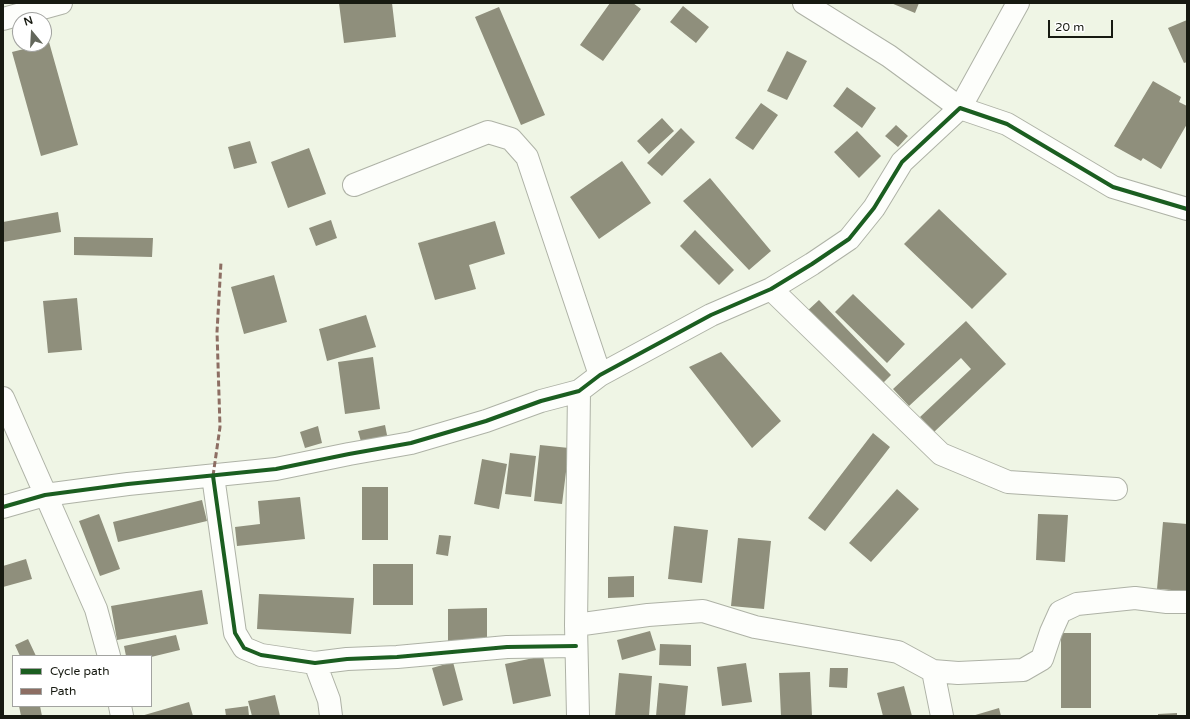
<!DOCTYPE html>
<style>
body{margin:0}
#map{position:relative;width:1190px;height:719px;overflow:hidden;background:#eff5e5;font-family:"Varela Round",sans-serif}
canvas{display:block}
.frame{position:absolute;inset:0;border:4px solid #171a11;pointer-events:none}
.legend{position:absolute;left:12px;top:655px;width:140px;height:52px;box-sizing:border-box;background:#fff;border:1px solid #a2a3a0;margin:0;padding:5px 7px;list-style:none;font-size:12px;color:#171a11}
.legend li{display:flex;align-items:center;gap:8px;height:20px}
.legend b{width:20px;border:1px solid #a2a3a0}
.north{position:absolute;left:12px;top:12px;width:40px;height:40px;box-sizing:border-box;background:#fff;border:1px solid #a2a3a0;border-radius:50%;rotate:342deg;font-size:11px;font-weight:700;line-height:16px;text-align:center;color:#171a11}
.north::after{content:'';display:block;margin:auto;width:14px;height:18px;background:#63675b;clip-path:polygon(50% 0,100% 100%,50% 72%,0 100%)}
.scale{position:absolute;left:1048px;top:20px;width:65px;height:18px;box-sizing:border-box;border:2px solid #171a11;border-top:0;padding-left:5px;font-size:12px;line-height:14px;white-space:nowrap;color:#171a11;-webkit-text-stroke:3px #fff;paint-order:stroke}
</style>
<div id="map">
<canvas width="1190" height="719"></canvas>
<div class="frame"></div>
<ul class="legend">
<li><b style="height:5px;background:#1b5e20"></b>Cycle path</li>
<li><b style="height:5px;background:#8d6e63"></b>Path</li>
</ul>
<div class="north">N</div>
<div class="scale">20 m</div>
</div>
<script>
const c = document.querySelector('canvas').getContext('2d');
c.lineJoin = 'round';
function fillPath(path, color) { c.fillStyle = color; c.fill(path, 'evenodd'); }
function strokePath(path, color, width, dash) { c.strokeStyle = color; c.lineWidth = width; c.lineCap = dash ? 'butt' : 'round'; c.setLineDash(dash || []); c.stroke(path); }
const building = new Path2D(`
 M339 3H392L396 37 344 43Z
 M610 3H633L641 9 603 61 580 45Z
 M891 3H919L915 13Z
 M683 6 709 27 696 43 670 22Z
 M499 7 545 115 521 125 475 17Z
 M1187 20V62L1184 63 1168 28Z
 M49 42 78 145 41 156 12 52 44 44Z
 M787 51 807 61 787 100 767 91Z
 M1153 81 1181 97 1179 102 1187 106V124L1161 169 1143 158 1141 161 1114 146Z
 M847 87 876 108 862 128 833 106Z
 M761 103 778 115 753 150 735 138Z
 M662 118 674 131 649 154 637 141Z
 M896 125 908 136 898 147 885 136Z
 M681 128 695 142 662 176 647 163Z
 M857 131 881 156 859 178 834 152Z
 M250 141 257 163 234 169 228 147Z
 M309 148 326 194 288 208 271 162Z
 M622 161 651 203 599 239 570 197Z
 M710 178 771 251 749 270 683 201Z
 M939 209 1007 274 972 309 904 244Z
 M58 212 61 232 3 242V222Z
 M331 220 337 238 316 246 309 228Z
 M495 221 505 254 469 265 476 289 435 300 418 243Z
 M695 230 734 270 719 285 680 246Z
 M74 237 153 238 152 257 74 255Z
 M274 275 287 322 244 334 231 287Z
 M853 294 905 344 887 363 835 312Z
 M77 298 82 350 48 353 43 301Z
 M819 300 891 375 877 389 805 313Z
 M366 315 376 347 327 361 319 329Z
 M966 321 1006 364 934 432 920 417 971 369 961 358 909 406 893 389Z
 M721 352 781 421 752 448 689 367Z
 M373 357 380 409 345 414 338 362Z
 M385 425 388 440 362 445 358 431Z
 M318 426 322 443 305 448 300 432Z
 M873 433 890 447 825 531 808 518Z
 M540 445 569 448 562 504 534 501Z
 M510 453 536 456 531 497 505 494Z
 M482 459 507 464 499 509 474 504Z
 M362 487H388V540H362Z
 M897 489 919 509 871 562 849 543Z
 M300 497 305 539 237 546 235 527 260 524 258 501Z
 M202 500 207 521 118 542 113 522Z
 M99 514 120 569 100 576 79 521Z
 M1038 514 1068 515 1065 562 1036 560Z
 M1163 522 1187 524 1186 591 1157 589Z
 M674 526 708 530 702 583 668 579Z
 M439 535 451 536 448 556 436 554Z
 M738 538 771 541 764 609 731 606Z
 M26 559 32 579 3 587V566Z
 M373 564H413V605H373Z
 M634 576V597L608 598V577Z
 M202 590 208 624 117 640 111 606Z
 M259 594 354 598 351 634 257 629Z
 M487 608V645H448V609Z
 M650 631 656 650 622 660 617 640Z
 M1061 633H1091V708H1061Z
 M176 635 180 650 151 657 126 656 124 646Z
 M28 639 36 656H20L15 645Z
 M660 644 691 645V666L659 665Z
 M543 656 551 696 513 704 505 664Z
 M453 662 463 700 443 706 432 668Z
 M746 663 752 702 722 706 717 667Z
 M830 668H848L847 688 829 687Z
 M810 672 812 716H781L779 673Z
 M619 673 652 676 649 716H615Z
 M659 683 688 686 685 716H656Z
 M904 686 912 716H883L877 693Z
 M275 695 280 716H252L248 701Z
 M189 702 193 716H141Z
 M19 706H40L42 716H21Z
 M248 706 249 716H226L225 709Z
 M999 708 1001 716H972Z
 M1177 713V716H1158V714Z`);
const minor = new Path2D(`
 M804 3 889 56 960 108 1018 3
 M3 19 61 3
 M354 185 488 132 511 139 527 157 600 375
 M771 289 941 454 1008 482 1116 489
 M3 398 96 609 109 656
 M213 476 235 633 244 648 261 655 315 663 347 659 397 657 507 647 576 646
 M3 507 45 495 128 484 276 469 349 454 411 443 486 421 541 401 579 391 600 375 711 315 771 289 812 264 849 239 874 208 902 162 960 108 1007 124 1113 187 1187 209
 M576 625 648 615 703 611 755 627 898 652 933 671 942 716
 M315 663 329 700 331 716
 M933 671 958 673 1023 670 1042 659 1051 632 1060 612 1077 604 1135 598 1167 602H1187
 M120 706 122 716
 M578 716 576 625 579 391`);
const quiet = new Path2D(`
 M213 476 220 427 217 332 221 262`);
const cycleway = new Path2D(`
 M213 476 235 633 244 648 261 655 315 663 347 659 397 657 507 647 576 646
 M3 507 45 495 128 484 276 469 349 454 411 443 486 421 541 401 579 391 600 375 711 315 771 289 812 264 849 239 874 208 902 162 960 108 1007 124 1113 187 1187 209`);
fillPath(building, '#8f8f7c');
strokePath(minor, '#aeb2a6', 24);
strokePath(minor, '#fdfefb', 22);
strokePath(quiet, '#8d6e63', 3, [6, 3]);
strokePath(cycleway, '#1b5e20', 4);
</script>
